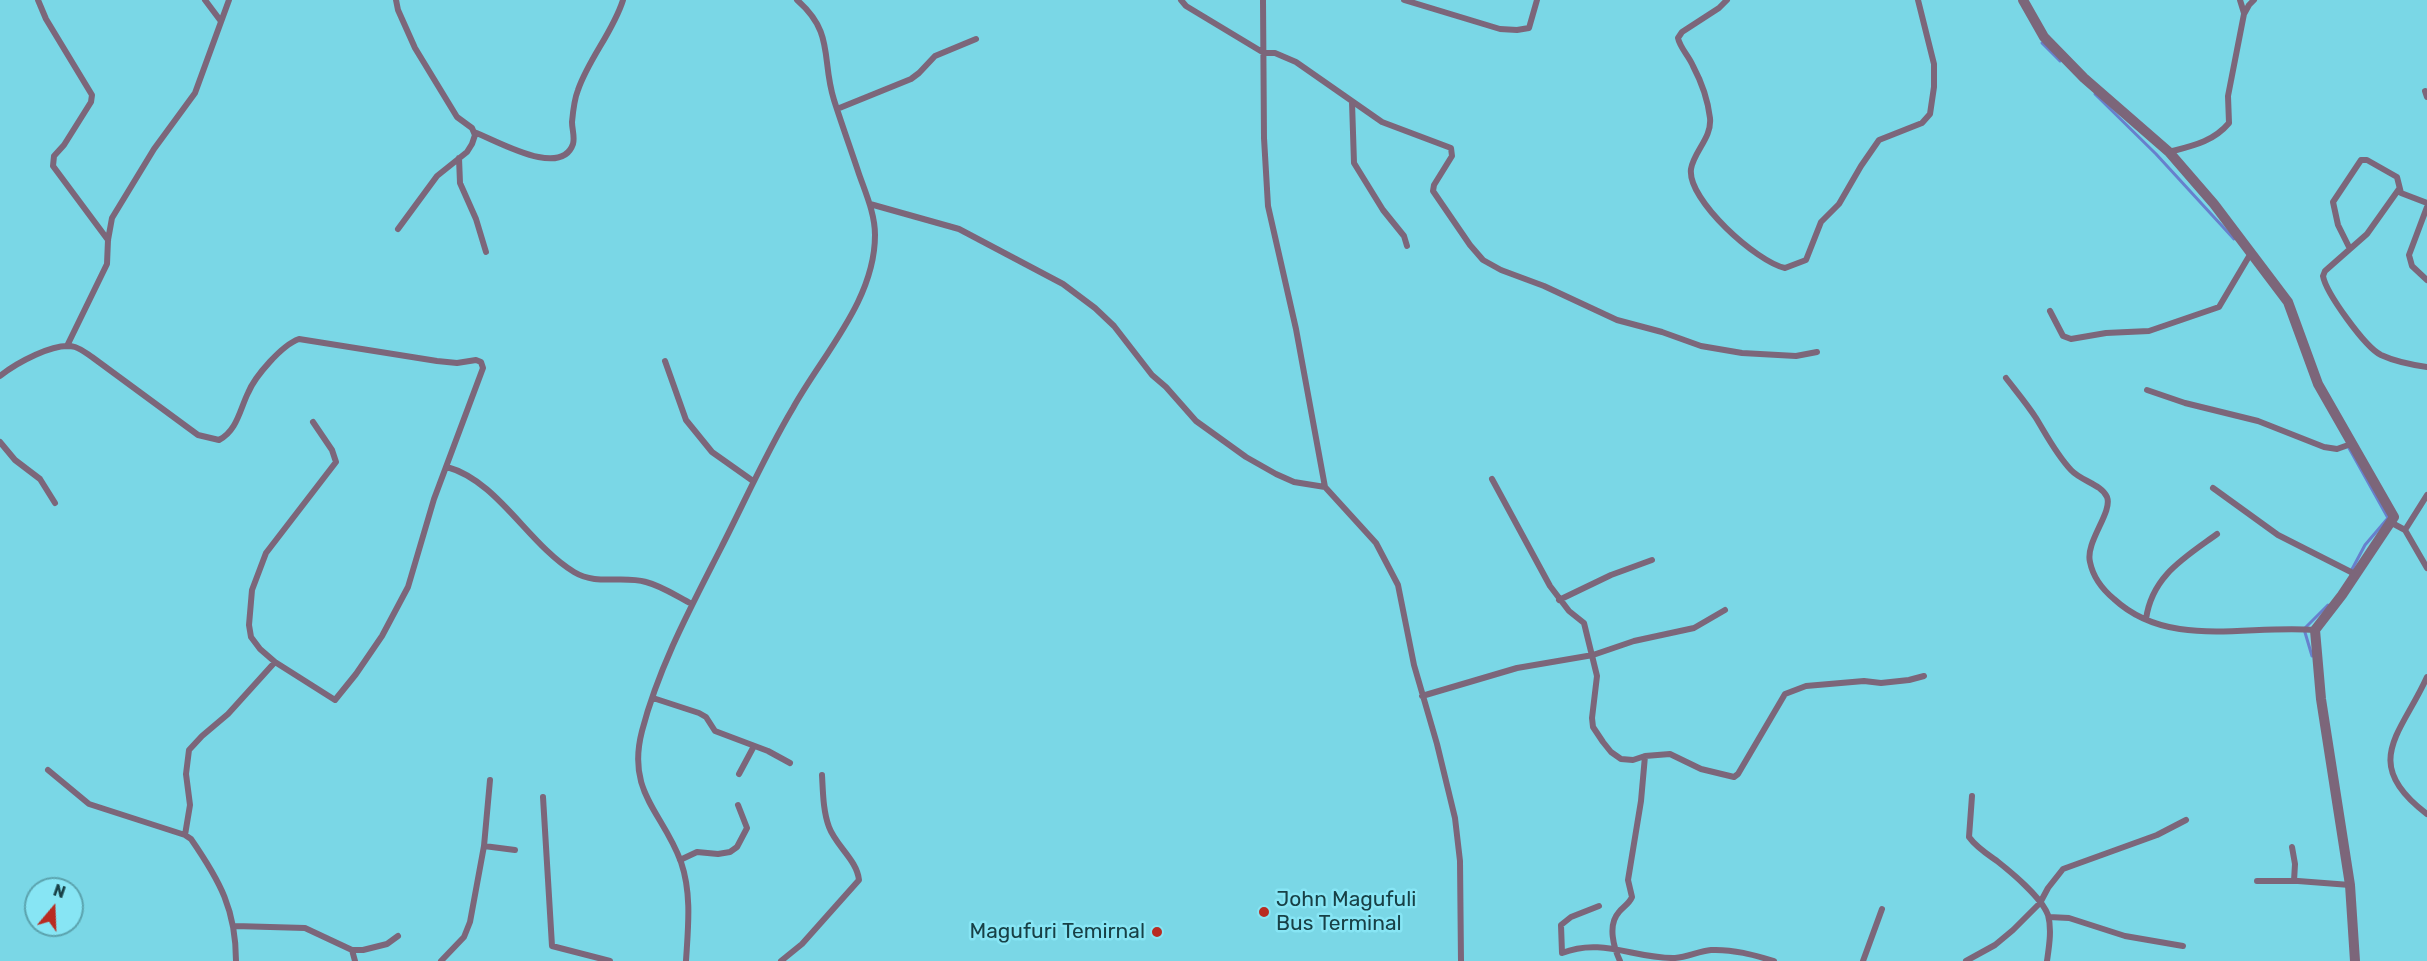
<!DOCTYPE html>
<style>
body{margin:0}
#map{position:relative;width:2427px;height:961px;overflow:hidden;background:#7ad7e6;font-family:Rubik,sans-serif}
canvas{display:block}
.north{position:absolute;left:24px;top:877px;width:60px;height:60px;box-sizing:border-box;background:#87e5f4;border:2px solid #5ba3ae;border-radius:50%;rotate:19deg;font-size:16px;font-weight:700;line-height:24px;text-align:center;color:#184046}
.north::after{content:'';display:block;margin:auto;width:21px;height:27px;background:#b92b21;clip-path:polygon(50% 0,100% 100%,50% 72%,0 100%)}
</style>
<div id="map">
<canvas width="2427" height="961"></canvas>
<div class="north">N</div>
</div>
<script>
const c = document.querySelector('canvas').getContext('2d');
c.lineJoin = 'round';
function strokePath(path, color, width, dash) { c.strokeStyle = color; c.lineWidth = width; c.lineCap = dash ? 'butt' : 'round'; c.setLineDash(dash || []); c.stroke(path); }
function label(font, color, halo, rows, align = 'center') {
  c.font = font + ' Rubik,sans-serif'; c.lineWidth = 5; c.setLineDash([]); c.textBaseline = 'middle'; c.strokeStyle = halo; c.fillStyle = color; for (const [text, x, y, turn = 0] of rows) {
    c.save(); c.translate(x, y); c.rotate((+turn || 0) * Math.PI / 180); c.textAlign = isNaN(turn) ? turn : align; if (halo) c.strokeText(text, 0, 0); c.fillText(text, 0, 0); c.restore();
  }
}
const stream = new Path2D(`
 M2042 43 2060 61
 M2095 94 2156 154 2234 239
 M2349 448 2388 518 2365 545 2350 573
 M2312 656 2304 629 2328 605`);
const minor = new Path2D(`
 M38 0 46 19 92 95 91 102 64 145 54 156 53 166 108 240
 M205 0 220 20
 M396 0 398 10 415 48 457 117 472 128 475 135 472 144 467 152 437 176 398 229
 M1181 0 1186 6 1264 53H1275L1296 62 1382 122 1451 148 1452 156 1434 185 1433 191 1470 245 1483 260 1501 270 1544 286 1617 320 1662 332 1701 346 1742 353 1796 356 1817 352
 M1263 0 1264 138 1268 206 1296 329 1325 487 1376 543 1398 585 1414 665 1437 744 1455 818 1460 861 1461 961
 M1404 0 1500 29 1517 30 1529 28 1537 0
 M1727 0 1719 8 1682 32 1678 38C1680 48 1689 56 1693 66 1701 81 1708 101 1710 118 1712 138 1694 151 1691 169 1687 200 1757 262 1785 268L1806 260 1821 222 1839 204 1861 166 1879 140 1922 123 1930 114 1934 87V64L1918 0
 M2240 0 2244 13
 M2425 91 2427 97
 M1352 102 1354 163 1383 210 1404 236 1407 246
 M837 109 911 79 919 73 935 56 976 39
 M474 132C496 140 561 179 573 144 575 137 572 129 572 122 573 111 574 100 578 90 589 58 613 32 623 0
 M2169 152C2192 146 2213 142 2229 123L2228 96 2244 14 2249 5 2254 0
 M459 158 460 183 476 219 486 252
 M2399 189 2367 234 2325 271 2323 276C2326 293 2365 347 2381 355 2394 361 2413 365 2427 367
 M870 204 959 229 1063 284 1095 308 1114 326 1152 375 1166 387 1196 421 1246 457 1276 474 1294 482 1325 487
 M2427 207 2409 255 2412 266 2427 280
 M2350 249 2338 225 2333 202 2361 160H2367L2397 177 2401 193 2427 203
 M2050 311 2063 336 2071 339 2106 333 2149 331 2219 307 2251 253
 M67 346 107 264 108 240 112 218 154 149 195 93 229 0
 M665 361 686 420 712 452 753 481
 M0 376C15 364 55 341 75 347 81 349 86 353 92 357L198 435 219 440C237 431 240 409 248 393 255 376 282 345 299 339L437 361 457 363 476 360 481 362 483 368 434 499 408 587 382 636 356 674 335 700 275 662 260 649 251 637 249 625 252 590 266 553 336 462 332 450 313 422
 M2006 378C2016 391 2027 404 2036 418 2047 436 2056 454 2071 470 2081 481 2101 484 2107 497 2113 512 2085 542 2090 562 2093 577 2102 589 2114 599 2169 650 2248 624 2315 630
 M2147 390 2185 403 2258 421 2324 447 2337 449 2351 444
 M0 442 15 460 40 479 55 503
 M447 467C498 481 528 544 574 572 597 586 622 575 646 582 662 586 678 597 692 604
 M1492 479 1550 586 1569 611 1584 623 1597 676 1592 718 1593 727 1603 742 1611 752 1621 759 1633 760 1645 756 1670 754 1701 769 1734 777 1738 774 1785 694 1806 686 1864 681 1881 683 1909 680 1924 676
 M2213 488 2278 535 2351 572 2354 576
 M2392 523 2405 530 2427 568
 M2405 530 2427 495
 M1559 600 1611 575 1652 560
 M2146 619C2152 576 2184 558 2217 534
 M2427 677C2402 733 2359 763 2427 814
 M1422 696 1517 668 1593 655 1634 641 1694 628 1725 610
 M653 698 699 713 706 717 715 731 768 751 790 763
 M48 770 89 804 185 835
 M739 774 754 746
 M1972 796 1969 837C1976 847 1987 854 1997 861 2011 872 2042 898 2048 915 2052 929 2049 947 2047 961
 M543 797 552 946 610 961
 M484 846 515 850
 M2292 847 2295 864 2294 881
 M680 860 697 852 718 854 730 852 737 847 747 828 738 805
 M2257 881H2298L2350 885
 M1599 906 1571 917 1561 925 1562 953C1602 937 1635 959 1675 958 1688 957 1699 951 1711 950 1733 949 1754 955 1774 961
 M2049 917 2069 918 2125 936 2183 946
 M235 926 305 928 352 950H363L387 944 398 936
 M352 950 355 961
 M236 961C236 910 220 881 191 839L185 835 190 805 186 774 189 750 202 736 228 714 275 662
 M441 961 464 937 470 922 484 846 490 780
 M686 961C688 928 692 894 681 862 663 812 626 793 642 731 659 666 691 607 721 548 745 501 766 453 793 408 823 354 875 300 875 235 875 214 866 194 859 174 851 150 842 125 834 100 821 59 835 33 797 0
 M781 961 802 944 859 880C857 860 836 846 829 827 823 811 823 792 822 775
 M1620 961C1614 948 1607 925 1619 912 1623 907 1629 904 1632 897L1628 880 1641 801 1645 756
 M1863 961 1882 909
 M1966 961 1995 945 2013 930 2040 903 2048 888 2063 869 2157 835 2186 820`);
const tertiary = new Path2D(`
 M2023 0 2044 37 2084 78 2169 152 2214 204 2288 302 2318 384 2394 517 2342 595 2315 630 2321 699 2350 885 2355 961`);
const markers = [
 [1264,912,6,"#b92b21"],
 [1157,932,6,"#b92b21"]
];
const poiNames = [
 ["John Magufuli",1276,900],
 ["Bus Terminal",1276,924],
 ["Magufuri Temirnal",1145,932,"right"]
];
strokePath(stream, '#6780cd', 3);
strokePath(minor, '#7c667a', 6);
strokePath(tertiary, '#7c667a', 10);
for (const [x, y, r, color] of markers) { const dot = new Path2D(); dot.arc(x, y, r, 0, 2 * Math.PI); c.fillStyle = color; c.fill(dot); strokePath(dot, '#87e5f4', 2); }
label('21px', '#184046', '#87e5f4', poiNames, 'left');
</script>
